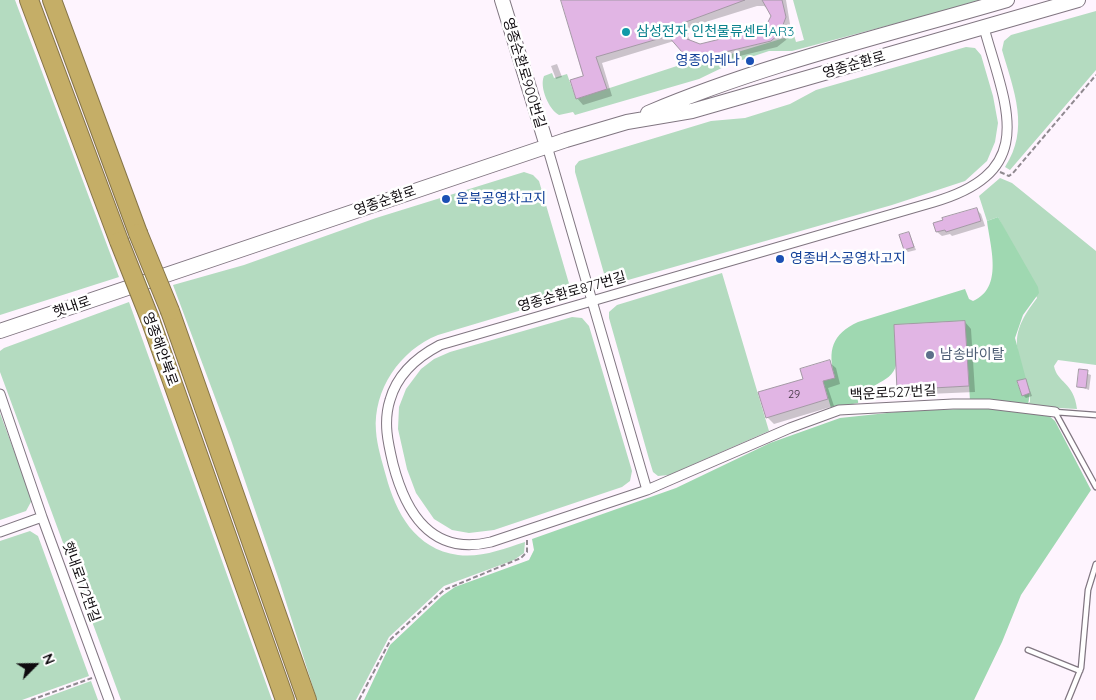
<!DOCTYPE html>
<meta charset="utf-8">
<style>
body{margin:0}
#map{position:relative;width:1096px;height:700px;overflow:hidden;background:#fef4fe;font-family:Quicksand,sans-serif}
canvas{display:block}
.north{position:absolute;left:10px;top:640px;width:50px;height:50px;-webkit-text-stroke:4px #fff;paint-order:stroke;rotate:67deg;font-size:14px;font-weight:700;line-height:20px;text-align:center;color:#0f0b0f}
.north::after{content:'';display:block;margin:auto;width:18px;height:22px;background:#0f0b0f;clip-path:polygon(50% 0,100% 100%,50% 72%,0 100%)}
</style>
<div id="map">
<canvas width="1096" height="700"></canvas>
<div class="north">N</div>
</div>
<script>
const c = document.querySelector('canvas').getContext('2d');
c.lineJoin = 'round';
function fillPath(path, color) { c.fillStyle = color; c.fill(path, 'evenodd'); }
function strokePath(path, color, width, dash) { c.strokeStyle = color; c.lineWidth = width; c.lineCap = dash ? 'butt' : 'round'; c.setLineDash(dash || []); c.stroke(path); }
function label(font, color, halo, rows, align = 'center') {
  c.font = font + ' Quicksand,"Noto Sans KR",sans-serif'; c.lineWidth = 5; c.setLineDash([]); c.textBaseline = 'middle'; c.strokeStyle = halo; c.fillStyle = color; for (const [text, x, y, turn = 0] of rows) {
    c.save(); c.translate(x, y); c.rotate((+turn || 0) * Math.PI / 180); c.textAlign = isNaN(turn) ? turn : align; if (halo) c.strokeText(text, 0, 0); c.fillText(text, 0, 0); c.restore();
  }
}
const green = new Path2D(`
 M0 0H15L119 277 0 315Z
 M793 0H984L792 51H769L730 64 699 79 575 115 573 112 559 115C549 110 539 87 544 76L552 73 554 78 567 74 576 99 680 65 679 60 683 58 695 62 708 61 794 35 796 42 804 40Z
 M1096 11V70L1010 170 1005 167C1030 129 1014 91 1002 50L1004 41 1011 35Z
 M966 47 975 48 981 55 993 96 998 123 995 142 987 161 965 181 892 205 621 282H613L605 277 575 172V166L579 161 711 121 745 118 790 104 816 90Z
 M524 172 533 175 539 181 570 287 569 293 562 298 438 335C400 350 373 390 376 431 377 446 382 461 386 476 396 513 415 549 458 555 481 558 503 549 525 542L524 553 514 560 444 586 389 637 356 700H317L280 583 231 440 173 285 244 265 376 218Z
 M1000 178 1012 183 1096 251V365L1058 360 1054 366C1057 383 1074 382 1077 409L1024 406 1030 402V393C1017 349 1006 338 1037 298L998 217 987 221 979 196Z
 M722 273 769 431 669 475 658 476 653 472 649 459 609 318V312L617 305Z
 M129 302 272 700H121L0 372V351L4 348Z
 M572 317 582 318 589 326 632 471 630 481 622 487 494 530 469 533 452 530 434 519 416 493 407 469 398 429 399 407 406 389 421 369 434 359 450 352Z
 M0 413 32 500 26 511 0 520Z
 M30 531 38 536 89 676 22 700H0V541Z
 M91 681 98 700H39Z`);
const forest = new Path2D(`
 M998 217 1038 287 1039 293 1023 315 1015 338 1026 379 1017 382 1022 395 1030 393 1028 405 970 401 965 321 894 325C894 337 898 353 896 365 892 385 861 384 858 403L831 408 823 381 835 377C827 351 832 334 858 322L965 289 969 299 973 301C1004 288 990 246 987 221Z
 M988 408 1047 414 1055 421 1091 490 1021 595 1002 642 974 700H364L390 645 442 596 455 587 529 560 534 550 532 539 676 488 770 443 840 418 906 411Z`);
const shadow = new Path2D(`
 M562 0H786L791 30 786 40 777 47 711 63 697 62 690 58 674 41 602 63 612 96 583 105 577 98 584 77ZM757 6H764L771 11 772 21 762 31 699 45 691 42 688 36 689 29 693 26Z
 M557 64 562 77 556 79 551 66Z
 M976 209 981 214 985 226 952 236 950 234 942 236 937 232 944 221Z
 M909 233 916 250 908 252 905 249Z
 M965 322 971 329 975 392 905 395 898 389Z
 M829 362 836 368 840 384 828 388 834 406 774 424 767 417 804 380Z
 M1080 371 1091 375 1089 390 1078 386Z
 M1026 380 1032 396 1026 398 1023 395Z`);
const building = new Path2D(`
 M561 0H745L683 23 682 29 687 39 700 44 765 28 771 16 762 0H782L786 17 780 33 771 41 704 57 689 56 682 52 668 36 596 57 607 89 576 99 570 80 583 76Z
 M977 208 981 221 946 232 945 230 936 232 933 223 943 220 942 218Z
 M909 232 914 247 904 250 899 235Z
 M965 321 969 386 897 390 894 325Z
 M830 360 835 378 823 381 828 399 766 418 758 392 803 379 800 369Z
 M1079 369 1088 370 1086 388 1077 387Z
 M1026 379 1030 393 1022 396 1017 381Z`);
const path = new Path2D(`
 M1000 172 1009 176 1013 173 1096 75
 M31 700 92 678
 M359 700 391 639 444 590 521 558 527 552V540`);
const lane = new Path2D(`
 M1055 412 1096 487
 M1055 412 1096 415
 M1028 650 1080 671
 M1068 700 1081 668 1088 590 1096 564`);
const street = new Path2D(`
 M984 28C1006 107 1040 171 934 202L440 345C417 357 397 375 390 400 383 422 388 443 393 464 406 514 432 556 491 542L647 490 790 428 839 410 953 404H989L1055 412
 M547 146 647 490
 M0 394 42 517
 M0 532 42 517 109 700`);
const secondary = new Path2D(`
 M502 0 547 146
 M648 113C764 64 887 35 1007 0
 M0 331 566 140 627 122 692 111 1078 0`);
const highway = new Path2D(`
 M29 0 119 241
 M52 0 138 233
 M170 311 307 700
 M150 319 285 700`);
const highwayBridge = new Path2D(`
 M138 233 170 311
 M119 241 150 319`);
const markers = [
 [626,32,5,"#0f9aa8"],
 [750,61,5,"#1a4fb4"],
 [446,199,5,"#1a4fb4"],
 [780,259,5,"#1a4fb4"],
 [930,355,5,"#5c6f8a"]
];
const numberNames = [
 ["29",794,395]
];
const cultureNames = [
 ["삼성전자 인천물류센터AR3",636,32]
];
const transitNames = [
 ["영종아레나",740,61,"right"],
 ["운북공영차고지",456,199],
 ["영종버스공영차고지",790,259]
];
const streetNames = [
 ["영종순환로",854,65,-16],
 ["영종순환로900번길",524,73,73],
 ["영종순환로",385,201,-19],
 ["영종순환로877번길",572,292,-16],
 ["햇내로",72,307,-19],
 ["영종해안북로",160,349,70],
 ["백운로527번길",893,393,-3],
 ["햇내로172번길",81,582,70]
];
const serviceNames = [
 ["남송바이탈",940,355]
];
fillPath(green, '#b4dbc0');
fillPath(forest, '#9fd8b1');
fillPath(shadow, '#0003');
fillPath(building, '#e1b5e4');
strokePath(building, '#a499a5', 1);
strokePath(lane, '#807681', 7);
strokePath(street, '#807681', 11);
strokePath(secondary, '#807681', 16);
strokePath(highway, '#857548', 20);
strokePath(path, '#908990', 2, [5, 2.5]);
strokePath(lane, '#fff', 4.5);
strokePath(street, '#fff', 9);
strokePath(secondary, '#fff', 14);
strokePath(highway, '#c5ae67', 18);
strokePath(highwayBridge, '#857548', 20, []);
strokePath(highwayBridge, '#c5ae67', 18);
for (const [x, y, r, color] of markers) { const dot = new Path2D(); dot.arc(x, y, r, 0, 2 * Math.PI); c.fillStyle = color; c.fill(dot); strokePath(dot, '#fff', 2); }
label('11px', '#443644', null, numberNames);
label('14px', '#0d838f', '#fff', cultureNames, 'left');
label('14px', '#164399', '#fff', transitNames, 'left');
label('14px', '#0f0b0f', '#fff', streetNames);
label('14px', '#4e5e75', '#fff', serviceNames, 'left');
</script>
